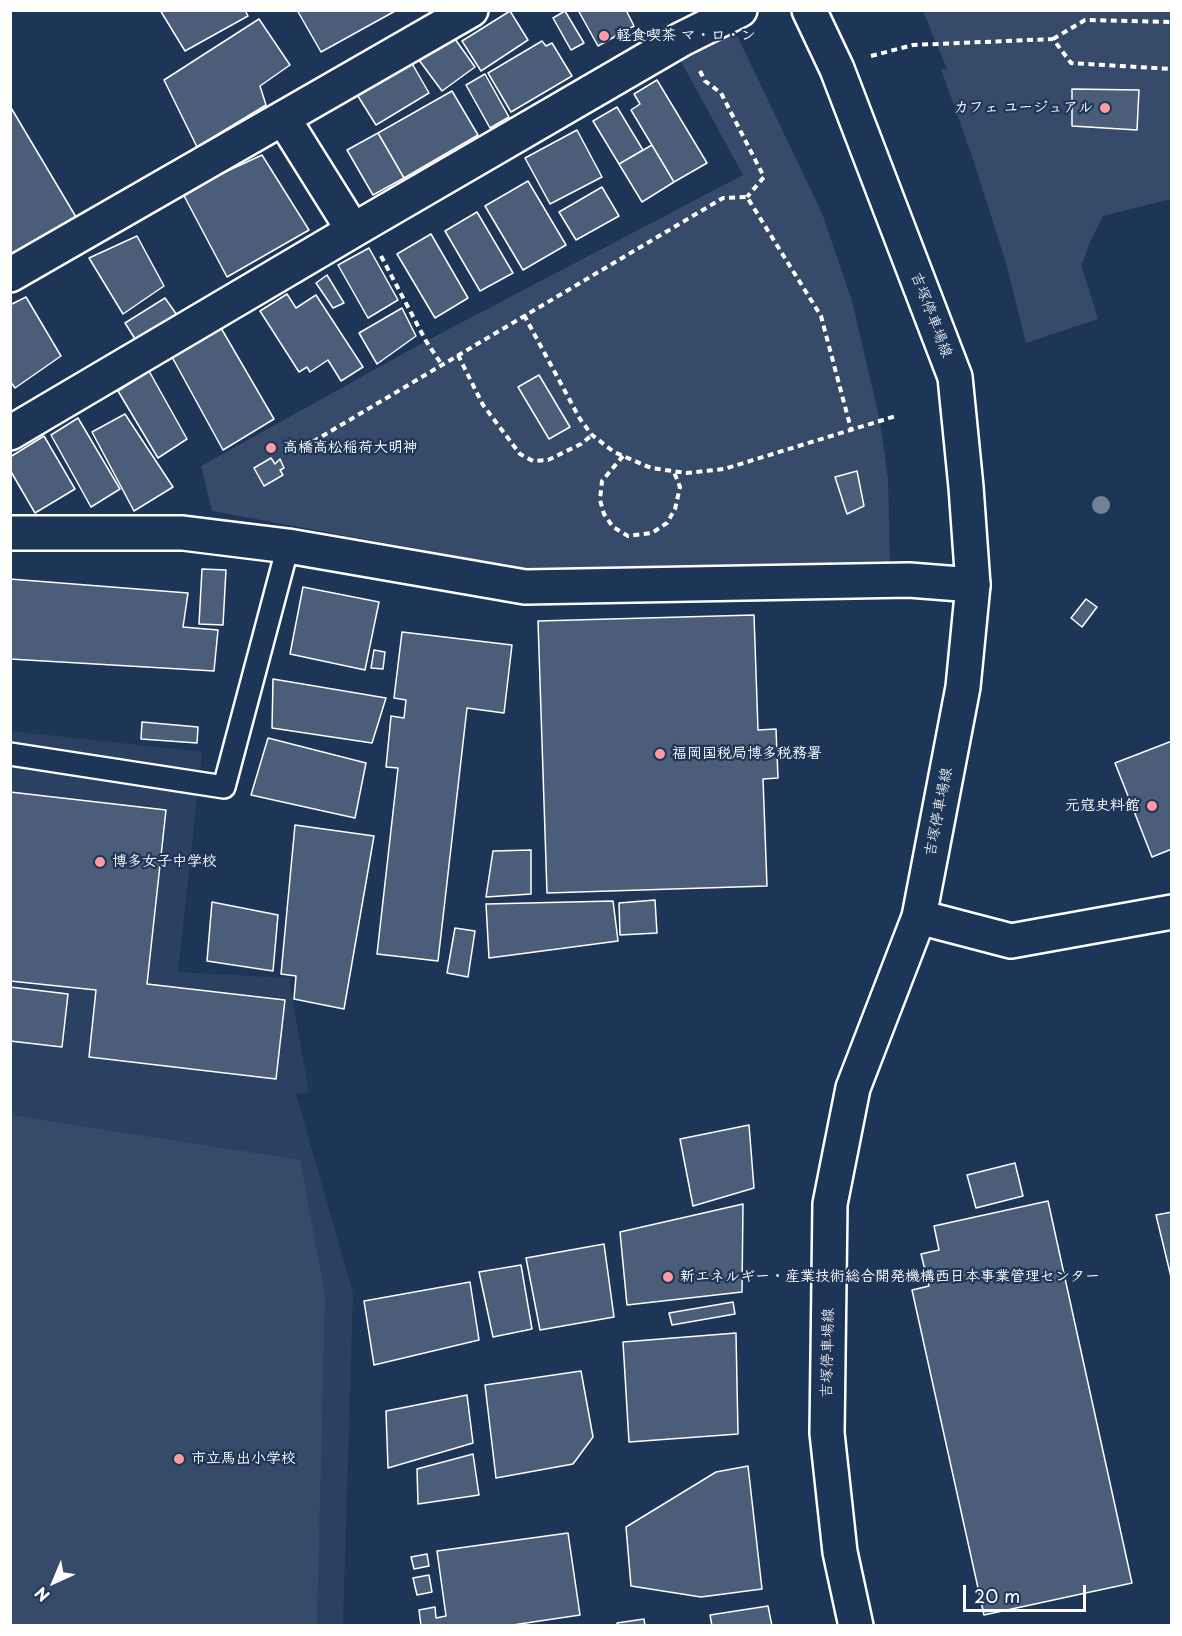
<!DOCTYPE html>
<meta charset="utf-8">
<style>
body{margin:0}
#map{position:relative;width:1182px;height:1636px;overflow:hidden;background:#1d3557;font-family:"Playpen Sans",sans-serif}
canvas{display:block}
.frame{position:absolute;inset:0;border:12px solid #fff;pointer-events:none}
.north{position:absolute;left:24px;top:1552px;width:60px;height:60px;-webkit-text-stroke:4px #1d3557;paint-order:stroke;rotate:224deg;font-size:16px;font-weight:700;line-height:24px;text-align:center;color:#fff}
.north::after{content:'';display:block;margin:auto;width:21px;height:27px;background:#fff;clip-path:polygon(50% 0,100% 100%,50% 72%,0 100%)}
.scale{position:absolute;left:963px;top:1585px;width:123px;height:27px;box-sizing:border-box;border:3px solid #fff;border-top:0;padding-left:8px;font-size:18px;line-height:21px;white-space:nowrap;color:#fff;-webkit-text-stroke:4px #1d3557;paint-order:stroke}
</style>
<div id="map">
<canvas width="1182" height="1636"></canvas>
<div class="frame"></div>
<div class="north">N</div>
<div class="scale">20 m</div>
</div>
<script>
const c = document.querySelector('canvas').getContext('2d');
c.lineJoin = 'round';
function fillPath(path, color) { c.fillStyle = color; c.fill(path, 'evenodd'); }
function strokePath(path, color, width, dash) { c.strokeStyle = color; c.lineWidth = width; c.lineCap = dash ? 'butt' : 'round'; c.setLineDash(dash || []); c.stroke(path); }
function label(font, color, halo, rows, align = 'center') {
  c.font = font + ' "Playpen Sans","Klee One",sans-serif'; c.lineWidth = 4.5; c.setLineDash([]); c.textBaseline = 'middle'; c.strokeStyle = halo; c.fillStyle = color; for (const [text, x, y, turn = 0] of rows) {
    c.save(); c.translate(x, y); c.rotate((+turn || 0) * Math.PI / 180); c.textAlign = isNaN(turn) ? turn : align; if (halo) c.strokeText(text, 0, 0); c.fillText(text, 0, 0); c.restore();
  }
}
const built = new Path2D(`
 M11 731 202 752 178 972 289 978 309 1093 296 1094 353 1293 343 1625 11 1626Z`);
const green = new Path2D(`
 M923 11H1171V199L1103 216 1090 242 1083 262 1081 264 1098 319 1026 343 1006 263 974 162 941 69H947Z
 M733 27 822 213 852 301 880 421 888 479 890 564 521 568 212 511 201 466 426 341 743 175 678 56Z
 M10 1115 300 1160 325 1295 317 1625H11Z`);
const building = new Path2D(`
 M160 10H245L248 16 185 51Z
 M297 10H397L321 52Z
 M578 10H626L634 26 598 46Z
 M510 11 528 40 481 71 462 41Z
 M565 11 584 43 571 50 553 18Z
 M259 19 290 65 260 86 266 105 197 147 164 80Z
 M450 32 475 67 442 91 416 56Z
 M542 41 546 46 552 43 572 76 511 112 488 73Z
 M410 60 429 93 376 125 356 93Z
 M485 74 509 117 490 128 466 85Z
 M657 80 707 163 674 182 631 110 640 104 634 94Z
 M1072 89 1139 90 1137 130 1072 126Z
 M452 91 478 135 404 178 378 133Z
 M10 106 76 217 11 255 10 253Z
 M617 107 643 150 619 164 593 121Z
 M577 130 602 177 550 204 525 158Z
 M378 133 404 178 373 195 347 150Z
 M652 145 674 182 642 202 619 164Z
 M262 155 309 230 227 277 182 192Z
 M528 181 566 245 523 270 485 206Z
 M602 187 619 216 576 240 559 212Z
 M477 212 513 273 480 291 445 231Z
 M431 234 468 298 435 318 397 254Z
 M137 236 164 286 123 314 89 258Z
 M369 248 398 300 368 318 338 265Z
 M327 275 344 303 333 308 316 283Z
 M287 294 296 308 316 295 363 367 341 381 328 360 310 372 307 367 299 372 260 311Z
 M26 297 61 356 15 388 10 381V305Z
 M165 298 177 315 137 342 125 323Z
 M402 308 416 336 377 364 359 333Z
 M221 328 274 419 223 450 172 357Z
 M149 371 187 439 158 458 118 391Z
 M539 375 570 427 549 439 518 387Z
 M125 414 173 487 134 511 92 432Z
 M78 418 120 489 91 507 51 435Z
 M44 436 75 489 35 513 10 470V457Z
 M271 458 275 464 280 459 284 468 280 470 283 475 264 486 254 468Z
 M857 471 864 506 847 514 835 477Z
 M202 569 226 570 223 625 199 624Z
 M10 579 188 593 183 627 218 630 214 671 10 659Z
 M303 587 379 602 365 670 290 654Z
 M1086 599 1097 607 1082 627 1071 618Z
 M754 615 758 730 776 729 778 778 763 779 767 886 547 893 538 621Z
 M402 632 512 645 504 713 467 708 438 961 377 954 398 768 386 767 391 716 404 718 406 700 394 698Z
 M374 650 385 652 383 669 371 668Z
 M273 679 386 698 372 743 272 728Z
 M142 722 198 727 197 743 141 739Z
 M268 738 366 763 355 818 251 795Z
 M1172 741V849L1152 857 1115 763Z
 M10 792 166 810 147 984 285 1000 276 1079 89 1057 96 990 10 981Z
 M295 825 374 836 344 1009 294 999 296 976 281 974Z
 M531 850V894L486 897 493 851Z
 M655 900 657 933 620 935 619 903Z
 M613 901 618 941 489 958 486 904Z
 M212 902 278 915 273 971 207 961Z
 M455 928 475 931 468 977 447 973Z
 M10 987 68 994 62 1047 10 1041Z
 M749 1125 754 1188 693 1206 680 1139Z
 M1015 1163 1023 1196 976 1208 967 1175Z
 M1048 1201 1132 1583 984 1615 912 1290 929 1286 921 1254 939 1250 934 1226Z
 M743 1204 742 1292 627 1305 620 1232Z
 M1172 1212V1281L1156 1215Z
 M604 1244 614 1317 540 1330 526 1258Z
 M521 1265 532 1329 493 1337 479 1272Z
 M470 1282 479 1340 374 1365 364 1301Z
 M733 1302 735 1314 672 1325 669 1313Z
 M736 1333 738 1434 629 1442 623 1342Z
 M581 1371 593 1437 573 1464 496 1478 485 1385Z
 M467 1395 473 1443 388 1468 386 1411Z
 M473 1454 479 1495 418 1504 417 1469Z
 M748 1466 762 1589 701 1597 631 1586 626 1527 716 1472Z
 M568 1533 580 1615 506 1626H421L419 1610 435 1607 436 1618 446 1616 437 1551Z
 M427 1554 429 1566 414 1569 411 1557Z
 M429 1575 432 1592 417 1595 413 1578Z
 M768 1606 772 1626H712L710 1615Z
 M644 1619 645 1626H617V1623Z`);
const path = new Path2D(`
 M1053 39 1085 20 1172 22
 M871 56 913 45 1053 39 1071 63 1172 69
 M700 71 705 81 721 93 764 177 747 197
 M381 256 426 341 442 365
 M524 315 580 419 592 435 614 452 651 468 687 473 724 469 896 416
 M458 355 483 405 520 454 533 461 548 460 581 444 592 435
 M304 447 723 198 747 197 821 316 851 429
 M623 456 602 481 600 500 604 514 613 527 628 536 652 533 667 523 675 509 680 487 674 472`);
const service = new Path2D(`
 M10 754 224 787 288 546`);
const minor = new Path2D(`
 M283 118 353 230
 M10 275 471 10
 M10 433 364 224 682 39 740 10
 M10 533H183L288 546 525 587 909 580 973 585`);
const tertiary = new Path2D(`
 M919 917 1011 941 1172 912`);
const secondary = new Path2D(`
 M809 10 837 69 955 377 966 487 973 585 963 687 919 917 853 1088 830 1204 827 1433 840 1552 856 1626`);
const trees = [
 [1101,505]
];
const markers = [
 [604,36,6,"#ff9aa2"],
 [1105,108,6,"#ff9aa2"],
 [271,448,6,"#ff9aa2"],
 [660,754,6,"#ff9aa2"],
 [1152,806,6,"#ff9aa2"],
 [100,862,6,"#ff9aa2"],
 [668,1277,6,"#ff9aa2"],
 [179,1459,6,"#ff9aa2"]
];
const poiNames = [
 ["軽食喫茶 マ・ロ・ン",616,36],
 ["カフェ ユージュアル",1093,108,"right"],
 ["高橋高松稲荷大明神",283,448],
 ["福岡国税局博多税務署",672,754],
 ["元寇史料館",1140,806,"right"],
 ["博多女子中学校",112,862],
 ["新エネルギー・産業技術総合開発機構西日本事業管理センター",680,1277],
 ["市立馬出小学校",191,1459]
];
const streetNames = [
 ["吉塚停車場線",931,315,69],
 ["吉塚停車場線",939,812,-79],
 ["吉塚停車場線",828,1353,-89]
];
fillPath(built, '#2a4161');
fillPath(green, '#364b69');
fillPath(building, '#4a5d79');
strokePath(building, '#fff', 1.5);
strokePath(service, '#fff', 26);
strokePath(minor, '#fff', 38);
strokePath(tertiary, '#fff', 38);
strokePath(secondary, '#fff', 38);
strokePath(path, '#fff', 4, [6, 4.5]);
strokePath(service, '#1d3557', 21);
strokePath(minor, '#1d3557', 33);
strokePath(tertiary, '#1d3557', 33);
strokePath(secondary, '#1d3557', 33);
c.fillStyle = '#738196';
for (const [x, y] of trees) { c.beginPath(); c.arc(x, y, 9, 0, 2 * Math.PI); c.fill(); }
for (const [x, y, r, color] of markers) { const dot = new Path2D(); dot.arc(x, y, r, 0, 2 * Math.PI); c.fillStyle = color; c.fill(dot); strokePath(dot, '#1d3557', 2); }
label('bold 15px', '#fff', '#1d3557', poiNames, 'left');
label('15px', '#fff', '#1d3557', streetNames);
</script>
